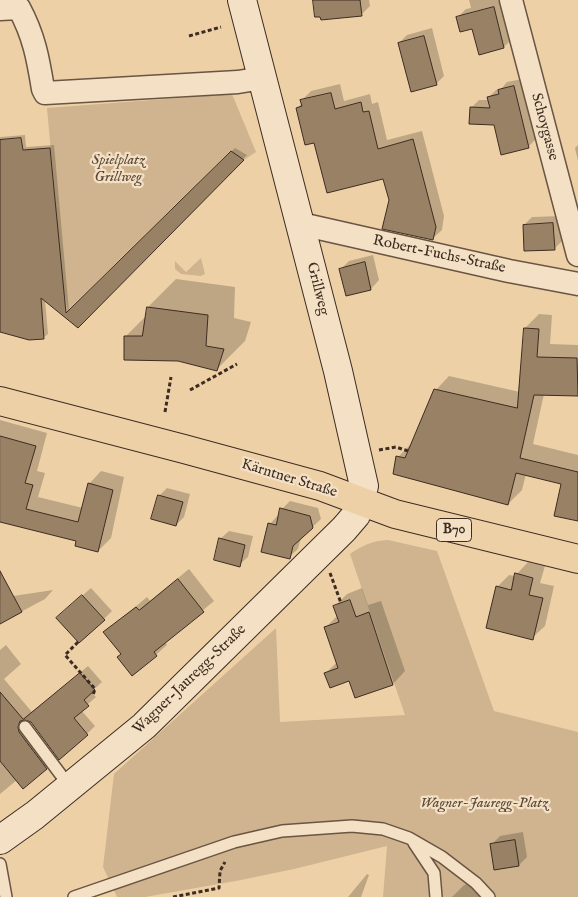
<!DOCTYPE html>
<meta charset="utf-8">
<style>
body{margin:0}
canvas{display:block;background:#edd0a6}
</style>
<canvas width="578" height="897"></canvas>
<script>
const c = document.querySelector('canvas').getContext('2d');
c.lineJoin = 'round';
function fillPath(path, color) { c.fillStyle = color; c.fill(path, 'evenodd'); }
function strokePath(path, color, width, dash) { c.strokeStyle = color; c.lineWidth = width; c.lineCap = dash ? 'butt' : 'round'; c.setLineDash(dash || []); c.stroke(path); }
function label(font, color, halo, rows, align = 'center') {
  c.font = font + ' "IM FELL English",serif'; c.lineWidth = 4.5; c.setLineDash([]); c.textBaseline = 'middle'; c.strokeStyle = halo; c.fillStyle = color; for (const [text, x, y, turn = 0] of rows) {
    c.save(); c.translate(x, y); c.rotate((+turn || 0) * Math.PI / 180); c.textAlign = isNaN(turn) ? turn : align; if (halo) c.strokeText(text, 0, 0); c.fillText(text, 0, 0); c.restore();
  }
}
const green = new Path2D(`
 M232 94 256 152 244 160 230 151 68 310 63 286 47 108Z
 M201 258 205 274 201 276 181 274 175 269V261L186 272Z
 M388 540 437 551 494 711 578 732V897H383L387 846 294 869 241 880 145 897H117L103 867 114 774 276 628 280 722 405 715 350 554C363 545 372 541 388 540Z`);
const shadow = new Path2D(`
 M315 0H369L370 6 362 14Z
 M469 0H501L512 39 504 47 458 17 466 9 471 8Z
 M432 28 444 76 436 84 399 43 407 35Z
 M522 79 536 139 528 147 471 108 479 100H489L488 98 496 90 501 89 507 82Z
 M340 84 344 101 370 94 372 104 378 102 387 140 422 131 444 216 442 230 432 239 390 200 384 177 314 141 297 108 302 103V100L311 91Z
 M25 135 26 147 54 145 69 311 235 148 247 155 78 327 45 300 48 334 44 337 0 331V137Z
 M578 145V161L575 148Z
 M561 216 563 240 554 249 524 225 532 217Z
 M373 255 379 280 371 289 341 269 349 261Z
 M176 279 235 287 234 318 251 322 245 341 217 369 179 359 125 337 147 315 148 307Z
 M539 314 552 315 550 344 578 345V395L544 394 533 444 578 455V520L563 483 526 474 522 490 508 504 398 457 412 443 436 390 449 376 520 392 525 328Z
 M0 420 47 433 37 471 45 473 38 497 83 508 89 484 101 471 124 477 111 538 98 551 78 540 0 511Z
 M167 488 190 494 184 517 176 525 159 496Z
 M290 501 318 508 321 519 301 538 298 549 289 557 270 524 278 515 280 516 282 509Z
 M229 531 253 536 248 557 239 565 220 539Z
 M528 562 545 566 540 583 554 586 545 626 532 638 497 587 509 575 515 576Z
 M189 569 214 601 165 642 167 645 133 675 123 653 105 632 147 597 150 601Z
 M91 588 112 611 104 619 66 610Z
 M362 588 368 605 381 601 405 671 393 684 356 696 350 679 326 673 337 662 325 628 338 615 335 606 347 594Z
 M53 590 45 599 0 623V598Z
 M6 645 21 664 4 679 32 712 88 666 102 682 91 692 96 697 81 710 95 726 87 734 26 719V723L54 760 46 768 17 780 0 794V650Z
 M523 832 527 857 519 865 491 845 500 836Z
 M367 874 369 875 361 897H348Z
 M482 880 486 897H452L464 885Z`);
const building = new Path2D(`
 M313 0H360L362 16 321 20 320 17H315Z
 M494 7 504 48 479 55 472 29 460 32 456 17Z
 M424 36 437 85 411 92 398 43Z
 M514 86 529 148 501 155 494 125 469 124 470 107 490 108 487 97 499 94 498 90Z
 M331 93 335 109 361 102 363 112 369 111 378 149 413 139 436 227 433 240 382 229 389 200 383 179 327 193 314 143 305 145 296 108 302 106 300 100Z
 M21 138 23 150 50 148 66 313 231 151 244 160 78 328 41 298 44 339 29 340 0 332V140Z
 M553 223 555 250 524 251 523 225Z
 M365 262 371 290 346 296 339 269Z
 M147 307 208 315 206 346 224 349 217 371 178 361 124 360V336H142Z
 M524 328 539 329 537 357 577 358 578 396 534 395 520 458 578 472V521L554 516 561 484 516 473 508 505 393 474 396 456 405 458 434 389 517 408Z
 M0 436 36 446 25 483 33 485 26 509 78 522 88 483 113 490 98 552 75 546 76 541 0 522Z
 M158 495 183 502 176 526 151 519Z
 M280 508 310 516 313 528 293 546 290 559 261 552 268 523 276 525Z
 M219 538 245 545 240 567 214 560Z
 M0 571 22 612 0 624Z
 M515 573 533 578 529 595 543 598 533 640 486 628 496 586 511 590Z
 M178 579 204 612 154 652 157 656 132 676 117 657 121 654 103 632 136 607 139 610Z
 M82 595 105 620 79 643 56 618Z
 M350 600 356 617 369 612 393 685 355 698 349 681 330 688 324 673 338 668 324 627 339 622 333 606Z
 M80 673 95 690 84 700 89 706 74 718 88 735 59 760 31 722 25 720 20 721 18 727 19 732 47 769 23 789 0 761V692L23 719Z
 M515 840 519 866 494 870 490 844Z`);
const path = new Path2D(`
 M189 36 221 27
 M190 390 237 364
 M165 412 171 377
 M379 450 396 447 408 451
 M330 573 341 603
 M78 642 65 655 95 689 93 695
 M173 897 219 888 220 871 225 862`);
const service = new Path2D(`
 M25 727 70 787
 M414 843 434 873 436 897
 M0 864 6 897
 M74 897 234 842 282 831 352 826 383 829 409 838 442 857 476 883 489 897`);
const minor = new Path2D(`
 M511 0 578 255
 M0 9 19 8C34 36 38 58 43 89L45 93 238 82 263 78
 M301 224 509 271 578 284`);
const secondary = new Path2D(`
 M0 840 35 815 144 726 344 529 356 515 364 486 338 371 242 0`);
const primary = new Path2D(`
 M0 401 184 449 320 486 395 514 578 559`);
const shields = [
 [454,530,35]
];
const shieldNames = [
 ["B70",454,530]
];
const streetNames = [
 ["Schoygasse",544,127,75],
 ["Robert-Fuchs-Straße",439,255,12],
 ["Grillweg",317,289,76],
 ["Kärntner Straße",289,479,17],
 ["Wagner-Jauregg-Straße",190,680,-44]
];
const parkNames = [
 ["Spielplatz",118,161],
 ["Grillweg",118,178],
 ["Wagner-Jauregg-Platz",484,804]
];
fillPath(green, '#cfb48f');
fillPath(shadow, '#0003');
fillPath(building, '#998166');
strokePath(building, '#3d2c21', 1);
strokePath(service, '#695542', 14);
strokePath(minor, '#695542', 25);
strokePath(secondary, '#3d2c21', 30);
strokePath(primary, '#3d2c21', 30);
strokePath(path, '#3d2c21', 3, [4, 2.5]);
strokePath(service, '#f3e0c5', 11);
strokePath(minor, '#f3e0c5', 22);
strokePath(secondary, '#f3e0c5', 28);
strokePath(primary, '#edd0a6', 28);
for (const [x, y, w] of shields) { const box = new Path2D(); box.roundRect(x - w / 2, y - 11.5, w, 23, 4); c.fillStyle = '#f3e0c5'; c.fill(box); strokePath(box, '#3d2c21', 1); }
label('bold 14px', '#3d2c21', null, shieldNames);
label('15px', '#3d2c21', '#f3e0c5', streetNames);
label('italic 15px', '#5a4737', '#f3e0c5', parkNames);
</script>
